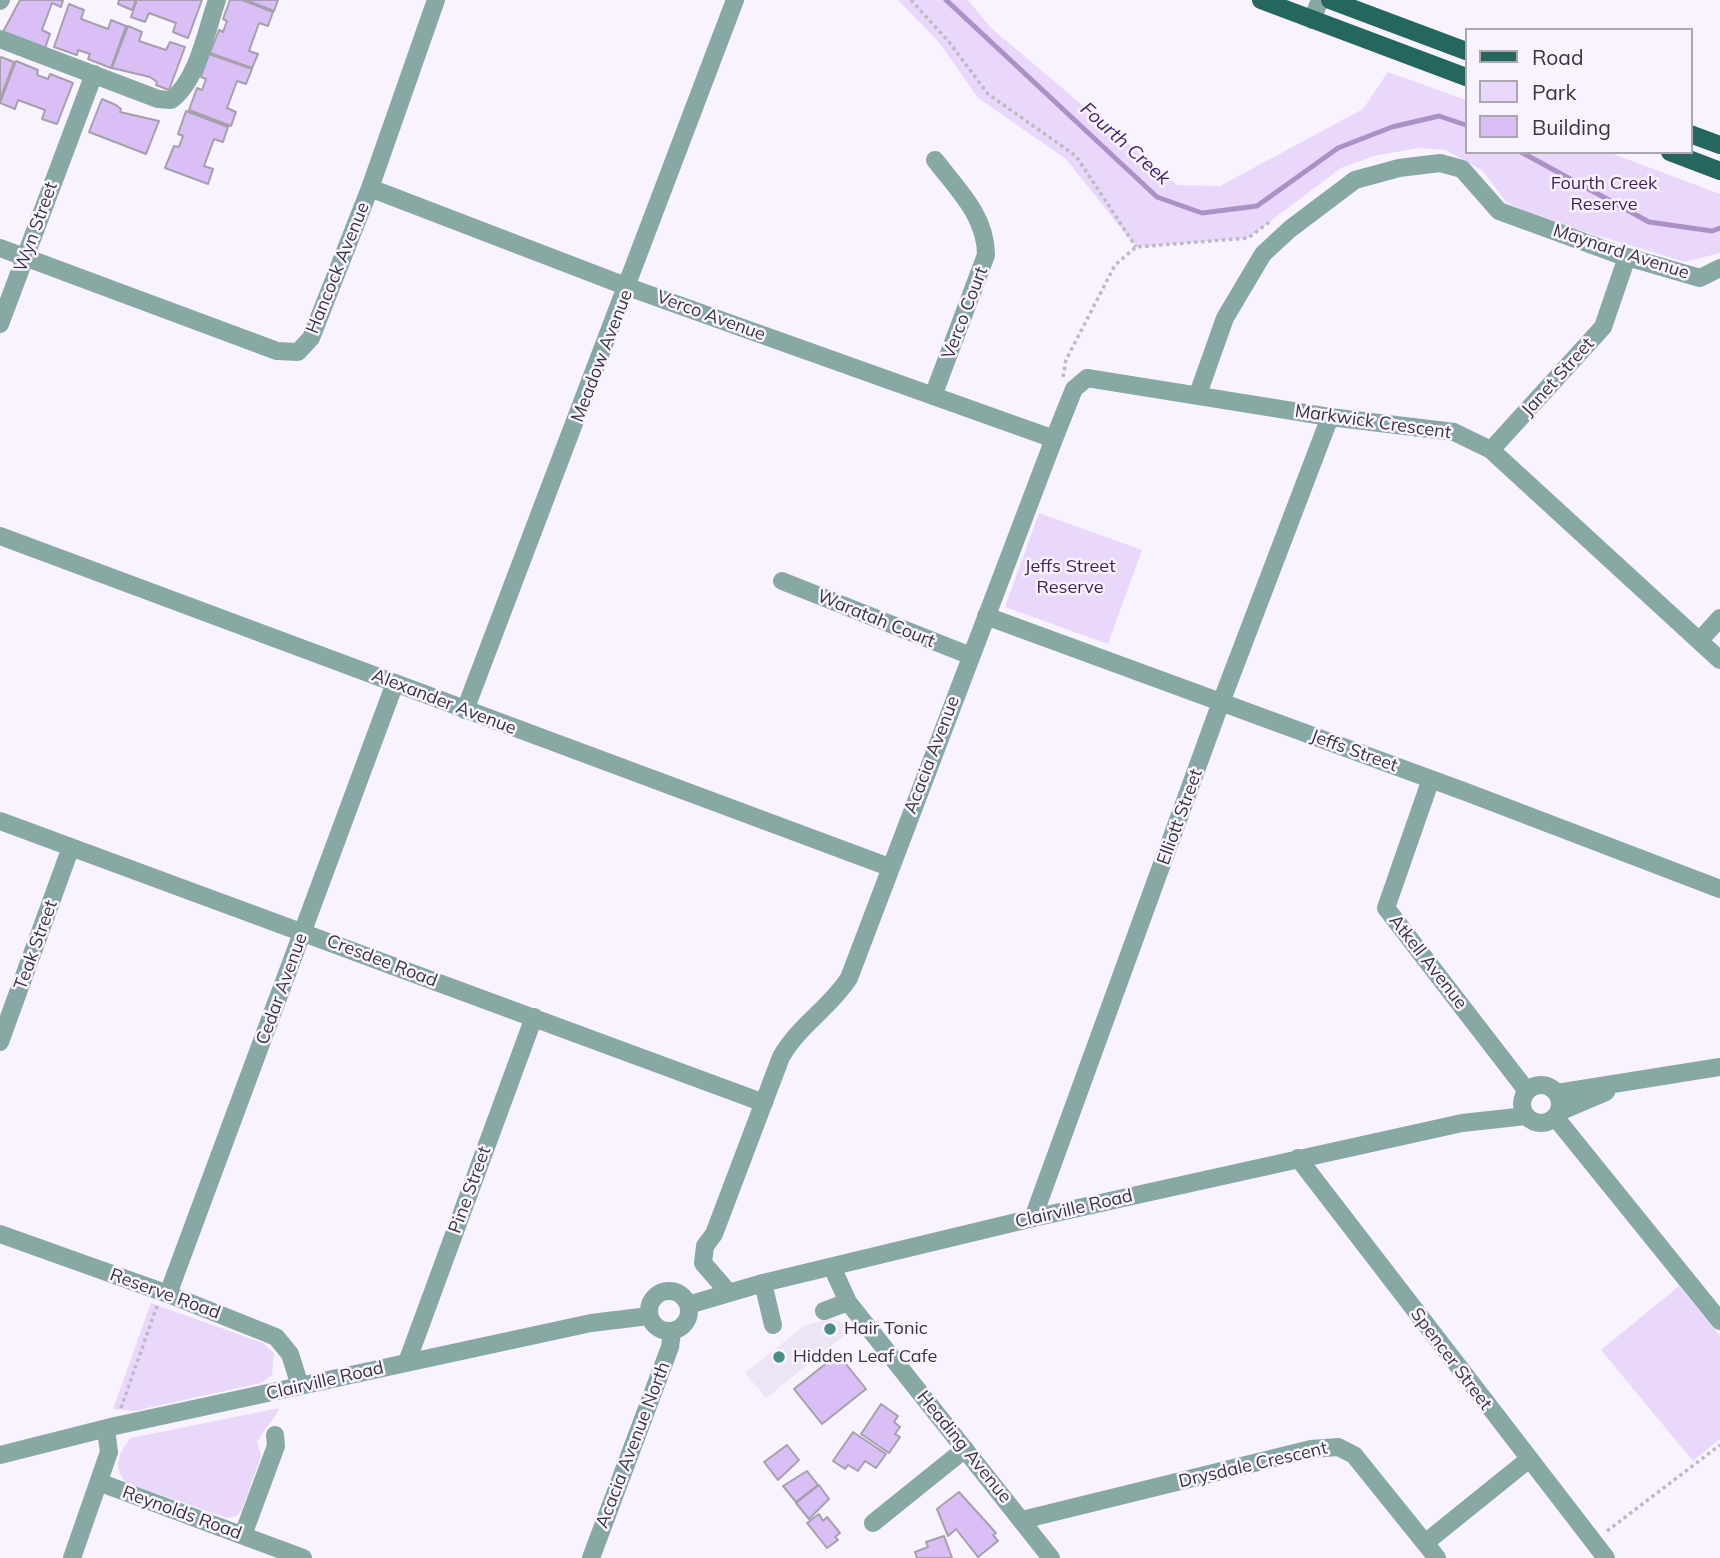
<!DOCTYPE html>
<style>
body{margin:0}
#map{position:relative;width:1720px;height:1558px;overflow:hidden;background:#f8f3fe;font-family:Mulish,sans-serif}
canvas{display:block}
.legend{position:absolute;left:1465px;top:28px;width:228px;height:126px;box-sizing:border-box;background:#f8f3fe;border:2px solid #aba7b0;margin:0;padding:9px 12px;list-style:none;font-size:21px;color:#38363a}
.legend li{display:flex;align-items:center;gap:14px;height:35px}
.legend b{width:35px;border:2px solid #aba7b0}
</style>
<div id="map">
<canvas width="1720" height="1558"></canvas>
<ul class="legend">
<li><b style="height:9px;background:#25675f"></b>Road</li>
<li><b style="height:19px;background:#ead8fc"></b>Park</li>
<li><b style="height:19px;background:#dabff6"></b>Building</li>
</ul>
</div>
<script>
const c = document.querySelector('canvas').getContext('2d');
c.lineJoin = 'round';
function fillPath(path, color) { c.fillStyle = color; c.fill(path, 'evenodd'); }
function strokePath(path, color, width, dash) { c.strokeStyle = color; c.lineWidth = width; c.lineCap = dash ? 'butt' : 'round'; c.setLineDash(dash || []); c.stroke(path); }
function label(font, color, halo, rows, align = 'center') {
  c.font = font + ' Mulish,sans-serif'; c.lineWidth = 5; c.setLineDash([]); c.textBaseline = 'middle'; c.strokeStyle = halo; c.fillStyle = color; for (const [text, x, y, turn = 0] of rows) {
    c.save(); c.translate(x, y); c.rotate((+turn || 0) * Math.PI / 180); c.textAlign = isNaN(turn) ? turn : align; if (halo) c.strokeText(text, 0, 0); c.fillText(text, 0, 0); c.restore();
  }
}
const built = new Path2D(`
 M830 1319 848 1325 844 1329 847 1333 766 1398 745 1373 805 1325Z`);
const green = new Path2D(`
 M898 0H968L991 28 1177 185 1220 186 1363 109 1388 72 1466 100V152H1608L1720 194V253L1685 262 1539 218 1506 202 1483 171 1446 150 1418 148 1374 156 1341 168 1248 238 1136 247 1066 159 978 98 939 42Z
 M1039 513 1142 550 1108 644 1005 607Z
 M1679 1286 1720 1336V1439L1693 1461 1601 1350Z
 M151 1303 263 1343 274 1353 272 1375 261 1383 134 1411 113 1409Z
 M279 1408C273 1422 264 1429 257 1442L261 1456 242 1510 236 1516 227 1518 127 1483C112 1469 118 1453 131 1438Z`);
const stream = new Path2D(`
 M946 0 1157 197 1202 213 1257 206 1338 148 1392 127 1439 116 1466 125
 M1521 152 1649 222 1712 231 1720 228`);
const building = new Path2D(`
 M20 0H63L61 7 52 3 42 30 50 34 45 48 3 32Z
 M119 0H136L132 10 118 4Z
 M137 0H202L188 38 173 32 176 23 149 13 145 22 131 17Z
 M230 0H242L273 12 268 26 259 23 249 51 258 54 252 68 210 53 219 30 223 32 227 21 223 19Z
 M246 0H278L274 11Z
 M69 4 84 10 81 19 108 29 111 20 126 26 111 68 88 59 90 54 78 50 77 55 54 47Z
 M128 26 142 32 139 41 166 50 170 42 185 47 169 90 156 85 157 82 150 77 112 68Z
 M209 54 252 69 246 84 237 81 227 108 236 112 231 126 189 110 197 88 202 90 206 79 201 77Z
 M1 57 14 62 0 99V58Z
 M16 61 38 70 37 75 48 79 50 74 73 83 57 124 42 119 45 110 18 100 15 109 0 103Z
 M102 99 116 105 121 109 120 112 159 121 146 154 89 132Z
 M186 111 228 127 223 142 214 139 204 166 213 169 208 184 165 168 174 146 179 147 183 136 178 134Z
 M838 1354 866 1389 822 1424 794 1389Z
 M881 1404 898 1416 894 1422 900 1427 895 1434 900 1437 889 1453 861 1434Z
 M853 1432 886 1454 876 1468 865 1461 858 1471 848 1465 845 1469 833 1461Z
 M787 1445 799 1460 778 1480 764 1462Z
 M807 1471 818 1485 796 1502 783 1486Z
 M819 1485 829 1499 809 1519 796 1503Z
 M959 1492 996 1533 993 1535 998 1541 978 1557 956 1529 948 1536 937 1509Z
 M819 1514 823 1521 827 1517 840 1533 835 1537 838 1540 827 1548 807 1523Z
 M944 1536 952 1558H917L915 1552 928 1547 926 1542Z`);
const path = new Path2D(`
 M911 0 949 42 988 94 1076 156 1136 247
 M1063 377 1066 360 1115 265 1136 247 1248 238 1272 220
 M121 1408 157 1306
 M1607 1531 1720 1445`);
const minor = new Path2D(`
 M0 1 1 0
 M1312 20 1320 0
 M0 39 158 99 171 100C198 80 206 31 217 0
 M370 188 628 287 1054 439
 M0 248 277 351 298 352 311 338 370 188 436 0
 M0 324 94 74
 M1198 394 1225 318 1263 254 1290 229 1355 180 1399 168 1440 163 1462 169 1499 211 1617 254 1700 278 1720 268
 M933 396 986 255C986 216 958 190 935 160
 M1491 450 1603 327 1627 257
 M0 536 889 867
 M782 581 971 656
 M986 616 1466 792 1720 889
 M1700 640 1720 618
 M465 710 735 0
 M1431 779 1386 908 1527 1091
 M0 821 764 1103
 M0 1042 71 847
 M1522 1104a19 19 0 1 1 38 0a19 19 0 1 1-38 0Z
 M1557 1093 1720 1067
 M1559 1112 1606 1092
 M1555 1117 1720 1321
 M1298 1158 1606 1558
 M1033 1218 1217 713 1330 417
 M0 1234 168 1294 276 1337 290 1354 300 1386
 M832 1267 848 1302 1051 1558
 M763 1283 773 1325
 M649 1311a20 20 0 1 1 40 0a20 20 0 1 1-40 0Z
 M729 1293 703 1263 705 1246 714 1234 781 1057C799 1025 830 1008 849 978L1054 439 1074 389 1087 378 1330 417 1454 432 1491 450 1720 660
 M168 1294 395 683
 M688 1305 763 1283 1033 1218 1462 1123 1526 1116
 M824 1311 848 1302
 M407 1362 534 1017
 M0 1455 115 1426 591 1323 649 1316
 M101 1483 303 1558
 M1022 1520 1311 1449 1338 1447 1354 1455 1437 1558
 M873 1523 965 1449
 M243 1535 276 1446 275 1435
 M1425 1543 1528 1460
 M72 1558 109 1452 106 1429
 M591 1558 670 1347 672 1332`);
const major = new Path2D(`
 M1261 0 1466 77
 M1330 0 1466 51
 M1690 134 1720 145
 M1670 152 1720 171`);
const markers = [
 [830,1329,7,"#488e84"],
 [779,1357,7,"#488e84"]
];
const parkNames = [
 ["Fourth Creek",1604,184],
 ["Reserve",1604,205],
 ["Jeffs Street",1070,567],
 ["Reserve",1070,588]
];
const streetNames = [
 ["Wyn Street",36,227,-70],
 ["Maynard Avenue",1621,252,18],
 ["Hancock Avenue",338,268,-68],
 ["Verco Court",965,313,-69],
 ["Verco Avenue",711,316,20],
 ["Meadow Avenue",602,356,-69],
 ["Janet Street",1558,377,-48],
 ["Markwick Crescent",1373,422,8],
 ["Waratah Court",876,619,22],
 ["Alexander Avenue",444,702,21],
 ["Jeffs Street",1354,751,20],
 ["Acacia Avenue",932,755,-69],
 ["Elliott Street",1180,817,-70],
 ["Teak Street",36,945,-70],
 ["Cresdee Road",382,961,21],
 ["Atkell Avenue",1428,962,52],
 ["Cedar Avenue",282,989,-70],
 ["Pine Street",470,1190,-70],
 ["Clairville Road",1074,1209,-13],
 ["Reserve Road",165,1294,20],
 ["Spencer Street",1451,1359,53],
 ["Clairville Road",325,1381,-13],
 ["Acacia Avenue North",633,1445,-69],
 ["Heading Avenue",964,1447,51],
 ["Drysdale Crescent",1253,1465,-13],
 ["Reynolds Road",182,1513,20]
];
const poiNames = [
 ["Hair Tonic",844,1329],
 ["Hidden Leaf Cafe",793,1357]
];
const waterNames = [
 ["Fourth Creek",1125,144,42]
];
fillPath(built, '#ede4f6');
fillPath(green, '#ead8fc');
strokePath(stream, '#ac91c6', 5);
fillPath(building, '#dabff6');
strokePath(building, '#a5a0ab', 2);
strokePath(path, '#bebac2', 3.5, [3.5, 3.5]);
strokePath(minor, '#88a8a3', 18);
strokePath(major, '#25675f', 18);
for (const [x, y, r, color] of markers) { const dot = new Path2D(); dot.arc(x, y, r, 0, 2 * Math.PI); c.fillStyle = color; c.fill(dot); strokePath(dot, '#f8f3fe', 2.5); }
label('18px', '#411d5c', '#f8f3fe', parkNames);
label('18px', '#38363a', '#f8f3fe', streetNames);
label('18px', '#38363a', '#f8f3fe', poiNames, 'left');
label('italic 19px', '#472463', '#f8f3fe', waterNames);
</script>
